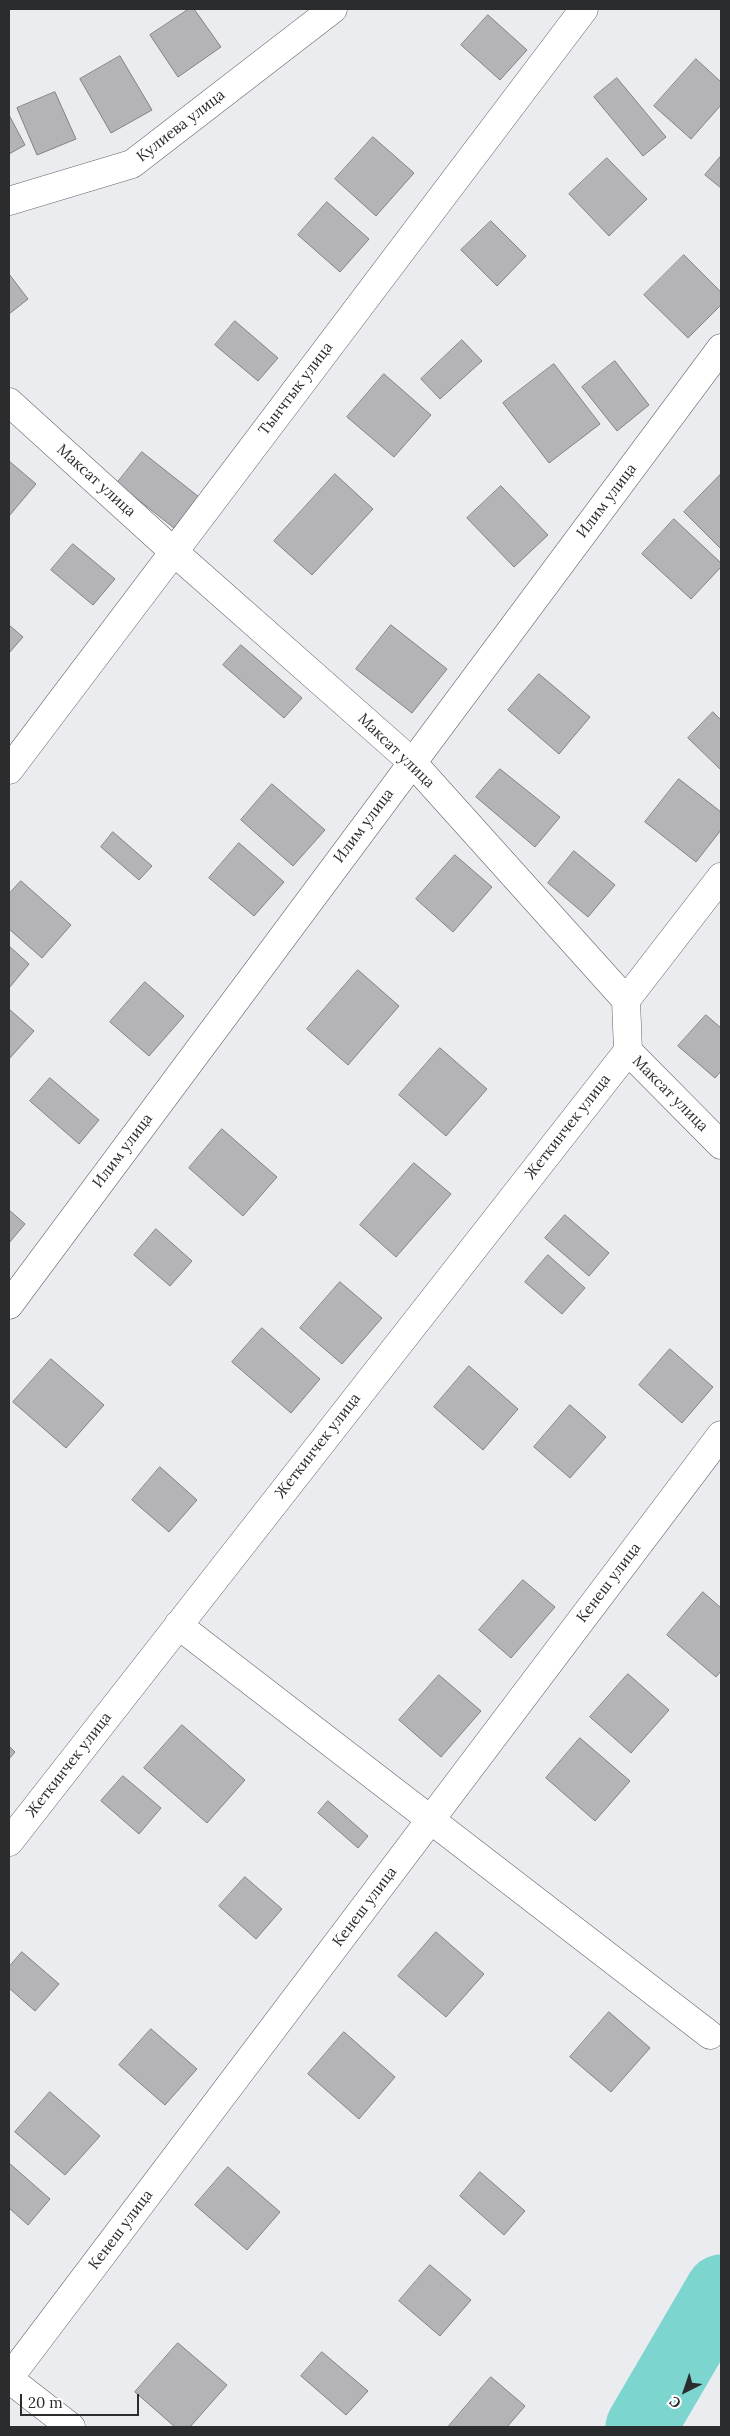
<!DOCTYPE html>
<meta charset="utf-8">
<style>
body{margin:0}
#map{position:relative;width:730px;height:2436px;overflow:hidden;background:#eaecf0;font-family:Lora,serif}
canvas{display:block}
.frame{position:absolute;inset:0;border:10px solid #2b2c2d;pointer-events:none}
.north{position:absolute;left:660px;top:2366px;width:50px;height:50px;-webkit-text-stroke:4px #fff;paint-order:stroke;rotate:221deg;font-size:14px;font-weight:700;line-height:20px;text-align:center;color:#2b2c2d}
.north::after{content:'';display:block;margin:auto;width:18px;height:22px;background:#2b2c2d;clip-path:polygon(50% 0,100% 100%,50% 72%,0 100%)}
.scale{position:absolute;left:20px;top:2394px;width:119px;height:22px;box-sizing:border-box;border:2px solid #2b2c2d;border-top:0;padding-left:6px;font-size:15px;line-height:18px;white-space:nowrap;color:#2b2c2d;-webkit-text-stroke:4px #fff;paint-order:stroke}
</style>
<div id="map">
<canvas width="730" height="2436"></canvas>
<div class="frame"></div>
<div class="north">С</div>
<div class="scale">20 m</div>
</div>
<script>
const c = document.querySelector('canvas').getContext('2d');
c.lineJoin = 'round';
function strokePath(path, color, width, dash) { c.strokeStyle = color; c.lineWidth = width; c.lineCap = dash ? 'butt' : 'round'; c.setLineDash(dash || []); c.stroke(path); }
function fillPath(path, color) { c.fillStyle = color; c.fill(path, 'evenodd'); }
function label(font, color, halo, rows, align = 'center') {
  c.font = font + ' Lora,serif'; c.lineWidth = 5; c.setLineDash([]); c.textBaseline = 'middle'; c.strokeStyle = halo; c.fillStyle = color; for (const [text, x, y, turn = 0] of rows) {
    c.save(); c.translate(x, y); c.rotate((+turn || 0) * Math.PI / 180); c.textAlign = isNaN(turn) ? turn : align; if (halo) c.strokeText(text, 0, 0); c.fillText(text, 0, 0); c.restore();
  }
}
const river = new Path2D(`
 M641 2427 721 2290`);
const building = new Path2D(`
 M189 9H194L221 47 178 77 150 35Z
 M488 15 527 50 500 80 461 45Z
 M120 56 152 110 111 133 80 79Z
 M696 59 721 82V105L691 139 654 106Z
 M617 78 666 137 643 156 594 97Z
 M55 92 76 139 37 155 17 108Z
 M9 115 25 145 9 154Z
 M373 137 414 173 376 216 335 179Z
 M721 156V188L705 175Z
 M607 158 647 199 609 236 569 194Z
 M327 202 369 239 340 272 298 235Z
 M491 221 526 256 497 286 461 250Z
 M684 255 721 292V305L688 338 644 295Z
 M9 274 28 299 9 314Z
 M235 321 278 358 258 381 215 345Z
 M462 340 482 361 440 399 421 379Z
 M615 361 649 405 617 431 582 387Z
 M554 364 600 424 549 463 503 403Z
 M384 374 431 415 394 457 347 417Z
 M142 452 199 497 174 528 117 483Z
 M9 461 36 484 9 516Z
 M335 474 373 509 312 575 274 541Z
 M721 474V549L684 512Z
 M501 486 548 535 514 567 467 518Z
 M674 519 721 563V567L691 599 642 554Z
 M73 544 115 579 93 605 51 570Z
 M9 625 23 637 9 653Z
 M391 625 447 669 412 713 356 669Z
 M241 645 302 698 284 718 223 665Z
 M539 674 590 717 559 754 508 710Z
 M713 712 721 720V770L688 738Z
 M500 769 560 817 535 847 476 797Z
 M679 779 721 812V830L696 862 645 822Z
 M272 784 325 830 293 866 241 820Z
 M113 832 152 866 139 880 101 847Z
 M239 843 284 882 254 916 209 878Z
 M574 851 615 885 588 917 548 883Z
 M455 855 492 887 453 932 416 899Z
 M21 881 71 925 42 958 9 929V894Z
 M9 946 29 964 9 988Z
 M358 970 399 1006 348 1065 307 1029Z
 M145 982 184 1016 149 1056 110 1022Z
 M9 1009 34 1031 9 1059Z
 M706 1015 721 1028V1071L715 1078 678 1046Z
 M440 1048 487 1089 446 1136 399 1095Z
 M50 1078 99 1120 79 1144 30 1101Z
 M222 1129 277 1177 243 1216 189 1168Z
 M414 1163 451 1194 396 1257 360 1225Z
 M9 1210 25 1224 9 1243Z
 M565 1215 609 1253 589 1276 545 1238Z
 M156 1229 192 1261 170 1286 134 1255Z
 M548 1255 585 1288 562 1314 525 1282Z
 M340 1282 382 1318 342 1364 300 1328Z
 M262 1328 320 1379 291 1413 232 1362Z
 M670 1349 713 1387 682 1423 639 1385Z
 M51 1359 104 1405 66 1448 13 1402Z
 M469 1366 518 1409 483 1450 434 1407Z
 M570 1405 606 1437 570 1478 534 1447Z
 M160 1467 197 1500 169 1532 132 1500Z
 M523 1580 555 1607 511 1658 479 1630Z
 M703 1592 721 1608V1671L716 1677 667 1635Z
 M628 1674 669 1710 631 1753 590 1717Z
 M439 1675 481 1711 441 1757 399 1720Z
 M182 1725 245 1780 207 1823 144 1768Z
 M580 1738 630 1781 595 1821 546 1778Z
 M9 1746 15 1752 9 1759Z
 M123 1776 161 1808 139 1834 101 1801Z
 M328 1801 368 1836 358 1848 318 1813Z
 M245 1877 282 1909 256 1939 219 1906Z
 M436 1932 484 1974 446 2017 398 1976Z
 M22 1952 59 1984 35 2011 9 1988V1967Z
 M609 2012 650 2048 611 2092 570 2057Z
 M151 2029 197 2069 165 2105 119 2065Z
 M344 2032 395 2077 359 2119 308 2074Z
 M50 2092 100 2136 65 2175 15 2132Z
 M9 2163 50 2199 28 2225 9 2208Z
 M228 2167 280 2212 247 2250 195 2205Z
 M480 2172 525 2211 504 2235 460 2196Z
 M430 2265 471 2300 440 2336 399 2301Z
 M178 2343 227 2385 190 2427H175L135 2392Z
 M322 2352 368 2391 346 2415 301 2376Z
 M491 2377 525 2406 507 2427H450L449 2426Z`);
const minor = new Path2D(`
 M9 201 132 164 333 9
 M9 402 173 551 412 762 626 1000 628 1051 721 1145
 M9 770 584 9
 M626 1000 721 877
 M9 1305 721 348
 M178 1625 710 2035
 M9 1842 628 1051
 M9 2378 721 1435
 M9 2379 71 2427`);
const streetNames = [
 ["Кулиева улица",181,126,-38],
 ["Тынчтык улица",296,389,-53],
 ["Максат улица",96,481,42],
 ["Илим улица",607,501,-53],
 ["Максат улица",396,751,44],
 ["Илим улица",364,826,-53],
 ["Максат улица",670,1094,45],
 ["Жеткинчек улица",568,1127,-52],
 ["Илим улица",123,1151,-53],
 ["Жеткинчек улица",318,1446,-52],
 ["Кенеш улица",609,1583,-53],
 ["Жеткинчек улица",69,1765,-52],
 ["Кенеш улица",365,1907,-53],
 ["Кенеш улица",121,2230,-53]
];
strokePath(river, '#7cd5ce', 71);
fillPath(building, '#b4b4b8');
strokePath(building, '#828185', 1);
strokePath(minor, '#636568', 29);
strokePath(minor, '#fff', 28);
label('15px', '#2b2c2d', '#fff', streetNames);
</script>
